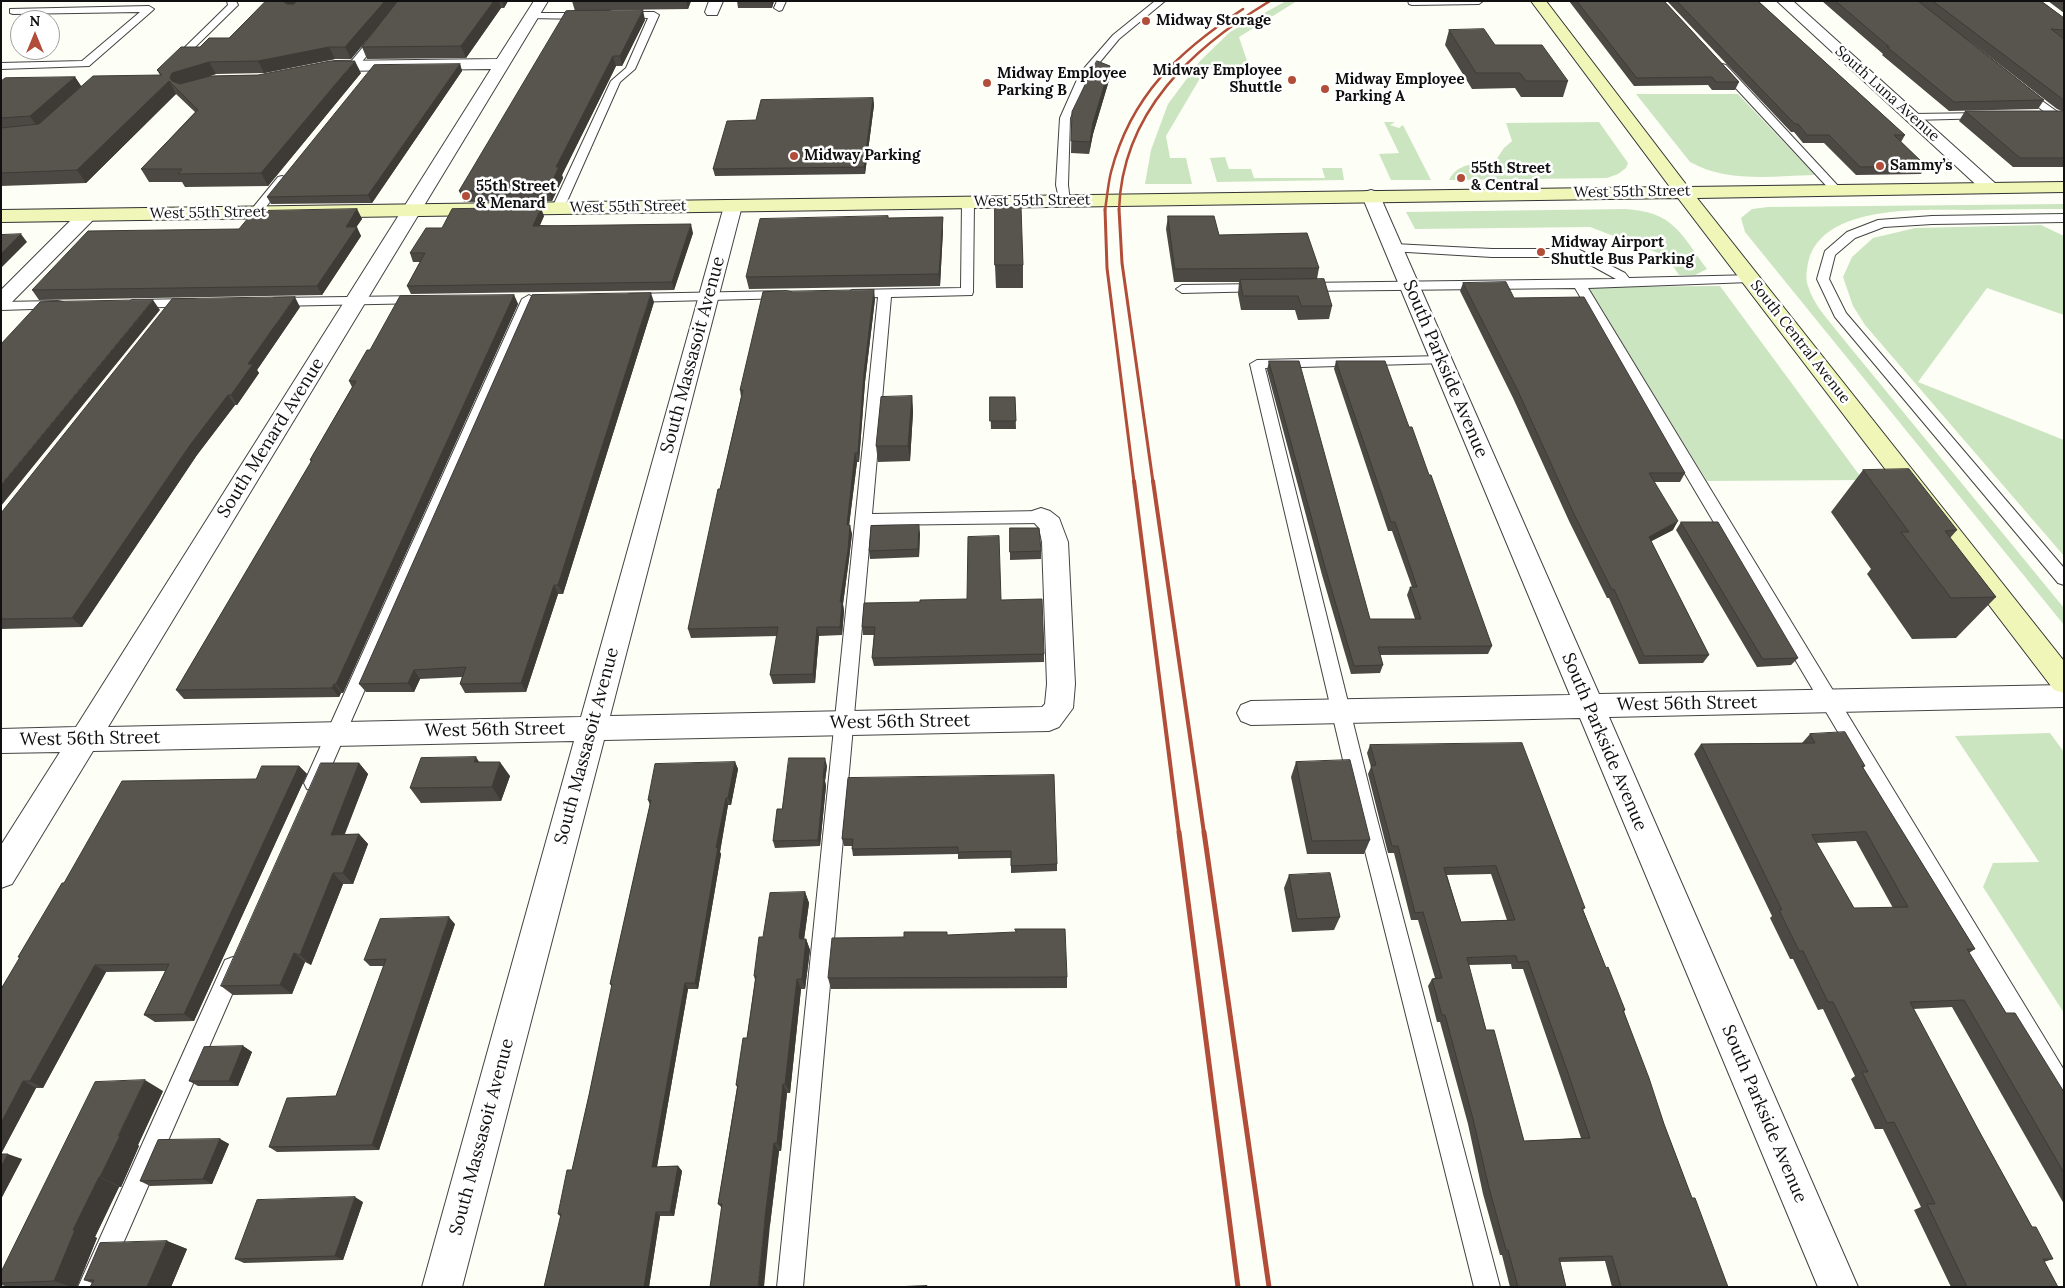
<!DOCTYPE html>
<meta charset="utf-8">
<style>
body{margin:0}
#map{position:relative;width:2065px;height:1288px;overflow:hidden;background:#fdfef5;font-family:Lora,serif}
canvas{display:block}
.frame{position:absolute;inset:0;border:2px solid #101010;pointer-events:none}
.north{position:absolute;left:10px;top:10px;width:50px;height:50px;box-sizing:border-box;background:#fff;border:1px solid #9f9f9f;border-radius:50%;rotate:0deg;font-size:14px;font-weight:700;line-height:20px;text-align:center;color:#101010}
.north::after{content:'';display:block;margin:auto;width:18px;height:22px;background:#b14d38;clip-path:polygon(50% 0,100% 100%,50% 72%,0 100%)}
</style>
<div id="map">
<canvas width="2065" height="1288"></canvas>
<div class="frame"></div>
<div class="north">N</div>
</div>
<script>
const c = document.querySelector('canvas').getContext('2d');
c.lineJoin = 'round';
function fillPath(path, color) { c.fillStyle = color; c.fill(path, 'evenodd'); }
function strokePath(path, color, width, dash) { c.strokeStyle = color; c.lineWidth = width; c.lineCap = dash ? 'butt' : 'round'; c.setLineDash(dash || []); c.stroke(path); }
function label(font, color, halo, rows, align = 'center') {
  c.font = font + ' Lora,serif'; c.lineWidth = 5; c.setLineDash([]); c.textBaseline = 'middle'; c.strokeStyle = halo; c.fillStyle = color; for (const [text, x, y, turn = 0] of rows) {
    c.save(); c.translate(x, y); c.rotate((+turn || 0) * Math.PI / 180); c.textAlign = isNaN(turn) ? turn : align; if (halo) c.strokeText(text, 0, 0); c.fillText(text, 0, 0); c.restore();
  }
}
const green = new Path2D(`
 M1286 1H1297L1239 37 1250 70H1219L1206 68 1166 136 1170 158H1186L1192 184H1145L1151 150 1168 104 1200 61 1230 32Z
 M1636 94H1738L1815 175C1773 176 1727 183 1690 162Z
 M1384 122H1395L1390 125 1399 128 1403 125 1431 180H1391L1379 154 1399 153Z
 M1599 122 1628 163 1626 168 1618 174 1607 178 1449 180C1458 162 1478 164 1496 160L1504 148 1512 141 1506 123Z
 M1225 157 1229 169H1251L1254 178H1325L1322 168H1342L1344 180 1217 182 1210 158Z
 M2064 204V209C2032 209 2000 209 1969 210 1922 210 1826 204 1809 259 1807 267 1805 279 1808 286 1813 303 1825 316 1836 330L2064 608V625L1745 232 1741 218 1752 209 1768 207Z
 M1625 209C1674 212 1680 233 1707 269L1695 275H1679L1666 256 1590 227 1415 229 1406 212Z
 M2041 225 2064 236V315L1987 288 1918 382 2064 440V556L1865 325 1853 306 1843 277 1852 257 1873 238 1915 228Z
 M1720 286 1863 480 1707 481 1587 287Z
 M2050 733 2064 752V1013L1983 887 1993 863 2039 862 1955 736Z`);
const service = new Path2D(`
 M227 1H236L238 5 186 56H180V52L228 5Z
 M401 1H410L357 68H349V64Z
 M777 1H786L782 10 779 11 774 8Z
 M1155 1H1165L1119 39 1090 74 1070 118 1068 185 1070 201 1064 205 1060 203 1056 185 1060 118 1080 73 1113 35Z
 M1408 1H1483L1479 4 1412 5 1409 4Z
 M149 6 154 9 152 11 89 66 1 69V63L82 61 140 12 13 14 10 13V9Z
 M621 12H654L659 15 635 69 620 82 564 208 562 211H554L552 208 611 81 626 68 648 18 618 17V13Z
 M531 13H585L590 16 585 19 528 18 526 16Z
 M1722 64 1726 65 1840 188 1842 190 1840 192H1832L1718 69V65Z
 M2024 88 2059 113 2060 115 2059 117H2051L2020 93 2019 91Z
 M1986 113 1991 116 1990 118 1912 120 1907 117 1912 114Z
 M282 176 288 179 286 181 259 216H251L249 213 251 210 278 177Z
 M968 198 974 202 973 292 972 295 891 297 872 514 1041 511 1047 513 1049 517 1047 521 1041 523 871 525 803 1287H777L878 297 852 298 846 294 852 290 961 288 962 202Z
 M2064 214V222L1932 224 1884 227 1855 238 1835 255 1829 279 1846 313 2064 568V585L2058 583 1835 317 1817 279 1825 251 1847 232 1878 220 1932 216Z
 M1394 244 1492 249H1578L1625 273 1629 278 1755 275 1756 278 1750 282 1588 288 2064 1070V1104L2056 1100 1575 288 1303 291 1297 287 1303 283 1616 279 1576 257H1492L1390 251 1388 248Z
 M1262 284 1268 288 1267 291 1182 293 1176 289 1182 285Z
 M786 291 791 292 792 295 791 298 629 302 622 298 629 294Z
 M529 295 536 299 324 783 321 789 314 791 307 789 304 783 522 299Z
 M421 296 428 300 426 303 274 306 267 302 274 298Z
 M193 299 198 300 200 303 198 306 132 308 125 304 132 300Z
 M58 301 63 302 65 305 63 308 1 310V302Z
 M1442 356 1449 360 1447 363 1265 368 1375 811 1500 1287H1474L1355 811 1250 364 1257 360Z
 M233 957 241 960 244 967 104 1287H78L225 960Z`);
const minor = new Path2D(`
 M534 1H548L108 727 581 717 724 206 726 202 733 200 740 202 742 206 610 716 1042 707 1045 704 1047 684 1042 542 1039 528 1029 517 1032 511 1041 508 1050 511 1059 518 1068 542 1075 684 1073 708 1059 727 1049 731 604 740 462 1287H422L574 741 93 751 12 884 1 888V845L60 752 1 753V729L76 727 491 69 335 71 322 74 316 72 314 69 316 66 335 61 497 59Z
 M709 1H723L717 15H707L705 12Z
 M1777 1H1793L1996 184 1999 188 1996 192 1990 193 1984 192Z
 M1371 190 1378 192 1380 196 1599 694 2064 685V707L1609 717 1858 1287H1818L1580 718 1251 725 1241 721 1237 713 1241 705 1251 701 1570 695 1362 196 1364 192Z
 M87 209 94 211 96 215 94 219 8 306 1 308V290L80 211Z`);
const secondary = new Path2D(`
 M1531 1H1546L1688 187 2064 182V192L1697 198 2064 661V693L2054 690 1678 198 1 222V210L1670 187Z`);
const railFar3 = new Path2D(`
 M1105 210C1107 198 1108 184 1111 172 1131 95 1179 51 1243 9
 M1119 210C1122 112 1192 48 1270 1`);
const railFar2 = new Path2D(`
 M1105 209 1107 268 1134 482
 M1119 209 1122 263 1153 482`);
const railFar1 = new Path2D(`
 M1134 481 1179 833
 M1153 481 1204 833`);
const rail = new Path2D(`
 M1179 832 1238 1287
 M1204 832 1269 1287`);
const wall = new Path2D(`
 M266 1H508L504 8H501L466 58 367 59 362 47 374 31 351 59H335L264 73 216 74 210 76 361 73 268 186 185 187 182 182H149L141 169 195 112 176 94 86 183 1 186V81L75 77 81 86 160 75 157 70 200 47 229 38Z
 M572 1H691L688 9 609 10 645 20 622 66H616L562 175 563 178 552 201 464 202 459 191 575 11Z
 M737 1H774L772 8H738Z
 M1569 1H1664L1739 82 1735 90H1712L1708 85 1634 86Z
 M1667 1H1758L1905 135 1901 142 1926 166 1921 174 1856 175 1824 143H1803L1794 132H1791Z
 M1822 1H2041L2064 18V167H2013L1959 121 1965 111H2062L2057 109 1963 36 2044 100 2038 109 1949 111 1882 55 1883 54Z
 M2048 1H2064V13Z
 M1449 30 1495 45 1568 81 1563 97H1521L1515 88 1472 89 1445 45Z
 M460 64 462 71 372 203 271 204 267 197Z
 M1110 66V77L1093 134 1089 154 1071 153 1072 112Z
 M873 98 874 105 865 174 715 176 713 169 756 120Z
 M357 209 362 219 356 227 361 236 322 295 39 300 32 290 239 229Z
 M544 216 540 225 693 233 674 290 411 294 407 286 420 262H413L410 253 442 228Z
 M888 216V218L943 230 940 286 749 289 746 277Z
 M1168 216 1219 235 1319 268 1317 279 1332 306 1329 319 1298 320 1295 310H1241L1238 294 1239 282H1174L1166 229Z
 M995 265H1023V288H996Z
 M1463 283 1514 298 1685 473 1680 482H1654L1673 530 1651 541 1709 655 1703 663 1639 664 1609 598H1607L1569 521 1513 398 1460 291Z
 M514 295 518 304 343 693H341L339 697 184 699 176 690 311 462 310 460 352 387 349 381 370 350Z
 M875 299 865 382 859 462H857L849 525 852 534 849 559 843 604 844 611 842 635 819 636 815 683 773 684 770 675 777 636 691 638 688 629 741 397 740 390Z
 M654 302 563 594H558L526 692 465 693 460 684 462 677 420 679 414 692H366L359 684Z
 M300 307 257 370 259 373 237 405H235L197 455 82 627 1 629V513Z
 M1269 361 1370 619H1415L1407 595 1410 587H1412L1392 531H1388L1334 369 1336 361 1409 427 1492 646 1488 654 1380 655 1383 665 1380 673 1351 674 1322 575 1267 370Z
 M912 396 913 412 910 461 878 462 876 446Z
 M990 397H1015L1016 429H991Z
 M1863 470 1957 530 1950 538 1996 597 1956 638 1912 639 1867 574 1871 569 1831 512Z
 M1681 522 1798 658 1791 665 1757 667 1676 530Z
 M1010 528 1041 551V559L1010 560Z
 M920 533 919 557 870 559 869 551Z
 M1001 600 1044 654V662L874 666 872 658 874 635H863L862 627 920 602Z
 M1810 734 1865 766 1863 768 1975 949 1969 953 2006 1013 2064 1092V1204L1952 1007 1913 1009 1979 1131 2032 1227 2053 1259 2044 1262 2058 1287H1951L1914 1210 1921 1207 1883 1129H1875L1851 1079 1855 1076 1823 1009 1818 1010 1793 959H1790L1770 918 1772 916 1694 754 1701 744 1802 743ZM1856 841 1893 908H1854L1816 843Z
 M1370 745 1585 908 1583 910 1606 968 1625 1010 1624 1012 1664 1124 1692 1198 1728 1287H1612L1605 1261 1560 1262 1566 1287H1510L1502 1255H1500L1483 1194 1468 1124 1440 1022H1437L1428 986 1432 979 1435 978 1418 920H1411L1394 853H1388L1368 774 1371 767 1367 753ZM1491 874 1507 920 1461 922 1447 875ZM1511 964 1512 969H1523L1560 1076 1581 1138 1524 1141 1486 1030 1468 965Z
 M479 762 510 776 501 801 421 803 410 788Z
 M735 762 738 769 731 805H728L720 852 721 854 698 989H688L657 1167 678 1166 682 1171 674 1216H660L649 1287H544L561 1217 558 1214 572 1170 589 1095 612 987 610 984 650 805 648 800Z
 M1296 762 1370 840 1364 854H1307L1291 777Z
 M359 763 368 774 345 834H359L368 844 353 884H343L311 965 305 962 292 994 233 995 221 986Z
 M299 766 307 774 194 1021 155 1022 144 1015 165 971 106 972 43 1088H36L1 1154 22 1159 1 1199V989L20 958 18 957 64 883 256 779Z
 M827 766 825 781 826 786 820 846 775 848 773 841 782 809Z
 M848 778 1057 864V871L1011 873V858L958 859V854L853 856 852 849V846H844L842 839Z
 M1289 875 1340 917 1334 930 1292 932 1284 888Z
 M805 892 809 903 804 939H806L810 950 805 989H801L790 1093H787L781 1151H779L770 1225 721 1207 718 1204 737 1087 736 1085 747 1038 755 980 754 976 763 937Z
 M455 924 379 1150 277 1152 269 1147 336 1096 384 966H370L364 960Z
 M947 932V935L1067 977V988L831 989 828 978 904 937Z
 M243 1046 252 1052 238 1086H198L189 1081Z
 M163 1091 138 1145 139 1146 121 1187H119L95 1237 97 1238 77 1287H9L1 1285V1272Z
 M220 1139 229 1144 212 1184 150 1186 140 1181Z
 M363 1202 343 1260 244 1263 235 1259Z
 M167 1241 187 1249 171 1287H90L92 1283 84 1280Z`);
const shadedWall = new Path2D(`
 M283 1H297L288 12Z
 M385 1H399L351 59 345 47Z
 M494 1H499L501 8 466 58 461 46Z
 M502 1H508L504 8Z
 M686 1H691L688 9Z
 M771 1H774L772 8Z
 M643 10 645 20 622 66 620 56Z
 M329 47 335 59 264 73 258 61Z
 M613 56 616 66 562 175 563 178 552 201 548 190 556 167Z
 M355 61 361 73 268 186 261 173Z
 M209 62 216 74 178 85 177 89 170 78 172 73Z
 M460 64 462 71 372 203 368 195Z
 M1110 66V77L1093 134 1089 154 1090 142 1093 123Z
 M75 77 83 89 38 128 30 116Z
 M169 81 176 94 86 183 77 170Z
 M873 98 874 105 865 174 864 167Z
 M541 208 544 216 536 234 533 226Z
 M357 209 362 219 353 232 357 227 361 236 322 295 317 286 346 227Z
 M943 217V230L940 286 939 274Z
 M691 224 693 233 674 290 672 282Z
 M21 234 27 242 1 268V254Z
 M874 290 875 299 865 382 859 462 858 453 864 373Z
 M651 293 654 302 563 594 558 585Z
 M514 295 518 304 343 693 336 684Z
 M295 297 300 307 257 370 259 373 237 405 231 395 248 364Z
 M153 300 160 310 1 506V485Z
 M228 395 235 405 197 455 82 627 72 618 190 445Z
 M912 396 913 412 910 461 908 446Z
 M855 453 857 462 848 534 847 525Z
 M1678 521 1673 530 1644 545 1649 537Z
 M850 525 852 534 849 559 843 604 844 611 842 635 840 627V602Z
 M919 525 920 533 919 557 918 549Z
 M554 585 558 594 526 692 521 683Z
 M817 627 819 636 815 683 813 674Z
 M414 670 420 679 414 692 408 683Z
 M334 684 341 693 339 697 332 688Z
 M476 757 485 771 474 762Z
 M825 758 827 766 825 781 826 786 820 846 818 840Z
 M500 762 510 776 501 801 492 787Z
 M735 762 738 769 731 805 728 798Z
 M359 763 368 774 340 845 331 835Z
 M299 766 307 774 194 1021 184 1014Z
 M726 798 728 805 720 852 721 854 698 989 695 983 716 848Z
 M359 834 368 844 353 884 343 873Z
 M333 873 343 884 311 965 300 955Z
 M805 892 809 903 803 947 799 937Z
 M449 917 455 924 379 1150 372 1145Z
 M806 939 810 950 805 989 802 979Z
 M294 953 305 962 292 994 280 985Z
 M95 965 106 972 43 1088 30 1081Z
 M797 979 801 989 790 1093 785 1084Z
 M685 983 688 989 656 1172 652 1167Z
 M243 1046 252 1052 238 1086 229 1081Z
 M145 1080 163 1091 138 1145 139 1146 121 1187 100 1177 118 1136Z
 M23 1081 36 1088 1 1154V1123Z
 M783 1084 787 1093 781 1151 777 1143Z
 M220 1139 229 1144 212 1184 203 1179Z
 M774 1143 779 1151 770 1225 764 1287H758L765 1218Z
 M8 1154 22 1159 1 1199V1167Z
 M678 1166 682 1171 674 1216 670 1212Z
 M99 1177 119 1187 95 1237 97 1238 77 1287H72L54 1281 73 1230Z
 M355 1197 363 1202 343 1260 335 1256Z
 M656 1212 660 1216 649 1287H644Z
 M167 1241 187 1249 171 1287H147Z`);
const building = new Path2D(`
 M266 1H283L287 4H294L296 1H385L345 47H329L258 61 209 62 172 73 170 78 172 81 180 84 210 76 258 75 330 61H355L261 173 178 174 182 169H141L198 110 169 81 77 170 1 173V128L39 124 93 76 162 75 157 70 181 47H200L209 38H229Z
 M398 1H494L461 46 362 47Z
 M1577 1H1664L1739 82H1716L1712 77 1637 78Z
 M1677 1H1758L1905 135H1894L1926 166 1860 167 1829 135H1807L1798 124H1795L1790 119Z
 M1836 1H1918L2044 100 1954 102 1887 47H1889Z
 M1933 1H2041L2064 18V30L2051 29 2064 39V100Z
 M643 10 620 56H613L556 167H559L548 190 459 191 566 11Z
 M1484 29 1495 45H1542L1568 81H1526L1520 73H1476L1449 30Z
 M1097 61 1110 66 1093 123 1090 142 1071 141 1072 112Z
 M460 64 368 195 267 197 374 65Z
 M75 77 30 116 1 118V81L5 78Z
 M873 98 864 167 713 169 727 121 756 120 761 100Z
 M2064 110V158H2020L1965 111H2061Z
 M995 207H1021L1023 265H995Z
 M541 208 533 226 691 224 672 282 407 286 425 253H410L426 228H442L452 209Z
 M357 209 346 227H357L317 286 32 290 88 231 239 229 254 211Z
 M888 216V218L943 217 939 274 746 277 760 219Z
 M1168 216H1214L1219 235 1307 233 1319 268 1175 269Z
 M21 234 1 254V235Z
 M1324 279 1332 306H1301L1298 296H1243L1240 280Z
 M1506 282 1514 298 1584 297 1685 473H1649L1678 521 1649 537 1709 655 1644 656 1614 589 1612 590 1573 512 1517 389 1463 283Z
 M874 290 864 373 858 453H855L847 525H850L848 550 840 602H842L840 627H817L813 674 770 675 778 627 688 629 718 489H720L743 390H740L763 292Z
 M651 293 558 585H554L521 683 460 684 466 667 414 670 408 683 359 684 532 295Z
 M514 295 336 684H334L332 688 176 690 312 460H310L356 381H349L367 350H370L400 296Z
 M295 297 248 364H253L231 395H228L190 445 72 618 1 619V513L172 299Z
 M153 300 1 485V344L40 302Z
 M1269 361H1299L1370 619H1421L1410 587H1417L1395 522H1391L1336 361H1385L1409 427H1412L1429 475H1431L1492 646 1378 647 1383 665 1354 666 1325 567Z
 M912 396 908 446H876L881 397Z
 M990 397H1015L1016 421H990Z
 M1909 469 1957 530 1945 531 1996 597 1951 598 1901 532H1909L1863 470Z
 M1681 522H1718L1798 658 1763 659Z
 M919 525 918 549 869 551 871 526Z
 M1010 528H1039L1041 551 1010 552Z
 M999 536 1001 600 1042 599 1044 654 872 658 875 627H862L864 603 920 602V600L967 599 968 537Z
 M1845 732 1865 766H1862L1975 949H1967L2006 1013H2015L2064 1092V1173L1964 1000 1910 1002 1979 1131 2032 1227H2036L2053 1259H2043L2058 1287H1967L1927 1204H1935L1894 1122 1887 1123 1862 1072H1868L1833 1002H1828L1803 951H1799L1779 910H1782L1701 744 1815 743 1810 734ZM1866 832 1908 907 1854 908 1812 835Z
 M1522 743 1585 908H1582L1606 968 1608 967 1625 1010H1623L1649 1078 1664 1124 1692 1198H1695L1728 1287H1621L1612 1256 1559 1258 1566 1287H1518L1508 1250H1506L1489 1188 1473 1119 1445 1015H1442L1432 979 1442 978 1423 912 1415 913 1398 846H1392L1371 766 1376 765 1370 745ZM1496 866 1515 920 1461 922 1444 868ZM1516 956 1518 962 1528 961 1567 1070 1590 1138 1524 1141 1494 1030H1486L1467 958Z
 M476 757 474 762H500L492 787 410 788 421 758Z
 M789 758H825L823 778H824L818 840 773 841 777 809H782Z
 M1350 760 1370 840 1312 841 1296 762Z
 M735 762 728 798H726L716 848 718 847 695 983H685L652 1167 678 1166 670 1212H656L644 1287H544L561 1214H558L567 1170H572L589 1095 612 984H610L651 800H648L655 764Z
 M321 763H359L331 835 359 834 343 873H333L300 955 294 953 280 985 221 986Z
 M262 766H299L184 1014 144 1015 169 964 95 965 30 1081H23L1 1123V989L20 957H18L62 883H64L122 781 256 779Z
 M1054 775 1057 864 1011 866V851L958 852V847L852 849 853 839H842L848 778Z
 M1330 873 1340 917 1297 919 1289 875Z
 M805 892 799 937 800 939H806L802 979H797L785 1084H783L777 1143H774L765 1218 758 1287H710L722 1204H718L738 1085H736L743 1038H747L756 976H754L759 937H763L770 893Z
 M449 917 372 1145 269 1147 287 1098 336 1096 386 959 364 960 380 919Z
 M1015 929H1065L1067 977 828 978 832 938 904 937V932H947V935L1016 932Z
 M243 1046 229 1081H189L204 1047Z
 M145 1080 118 1136H120L100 1177H99L73 1230H75L54 1281 1 1283V1272L95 1082Z
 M220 1139 203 1179 140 1181 158 1140Z
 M1 1154H8L1 1167Z
 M355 1197 335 1256 235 1259 257 1200Z
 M167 1241 147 1287H90L94 1280H84L100 1243Z
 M927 1286V1287H893Z`);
const markers = [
 [1146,21,5,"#b14d38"],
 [1292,80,5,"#b14d38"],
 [987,83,5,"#b14d38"],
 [1325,89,5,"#b14d38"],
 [794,156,5,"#b14d38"],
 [1880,166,5,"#b14d38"],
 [1461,178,5,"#b14d38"],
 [466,196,5,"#b14d38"],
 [1541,252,5,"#b14d38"]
];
const farPoinames = [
 ["Midway Storage",1156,21],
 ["Midway Employee",1282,71,"right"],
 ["Shuttle",1282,88,"right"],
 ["Midway Employee",997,74],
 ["Parking B",997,91],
 ["Midway Employee",1335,80],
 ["Parking A",1335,97],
 ["Midway Parking",804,156],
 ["Sammy’s",1890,166],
 ["55th Street",1471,169],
 ["& Central",1471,186],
 ["55th Street",476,187],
 ["& Menard",476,204],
 ["Midway Airport",1551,243],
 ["Shuttle Bus Parking",1551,260]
];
const farStreetnames = [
 ["South Luna Avenue",1887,94,42],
 ["West 55th Street",1632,192,-1],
 ["West 55th Street",1032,201,-1],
 ["West 55th Street",628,207,-1],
 ["West 55th Street",208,213,-1],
 ["South Central Avenue",1800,342,52]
];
const streetNames = [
 ["South Massasoit Avenue",693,355,-75],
 ["South Parkside Avenue",1445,369,67],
 ["South Menard Avenue",271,438,-58],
 ["West 56th Street",1687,704,-1],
 ["West 56th Street",900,722,-1],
 ["West 56th Street",495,730,-1],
 ["West 56th Street",90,739,-1],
 ["South Parkside Avenue",1604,742,67],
 ["South Massasoit Avenue",587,746,-75],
 ["South Parkside Avenue",1764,1114,67],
 ["South Massasoit Avenue",482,1137,-75]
];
fillPath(green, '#cce5c1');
strokePath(service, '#434343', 2);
strokePath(minor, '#434343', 2);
strokePath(secondary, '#323232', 2);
fillPath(service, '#fff');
fillPath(minor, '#fff');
fillPath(secondary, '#eff6b8');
strokePath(railFar3, '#b14d38', 2.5);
strokePath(railFar2, '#b14d38', 3);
strokePath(railFar1, '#b14d38', 4);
strokePath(rail, '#b14d38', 5);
fillPath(wall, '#4c4843');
fillPath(shadedWall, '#3e3b37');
fillPath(building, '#58544e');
strokePath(building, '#3e3b37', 1);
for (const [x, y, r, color] of markers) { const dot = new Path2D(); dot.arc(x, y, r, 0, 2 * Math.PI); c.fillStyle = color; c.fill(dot); strokePath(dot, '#fff', 2); }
label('bold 15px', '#101010', '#fff', farPoinames, 'left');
label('15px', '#101010', '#fff', farStreetnames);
label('18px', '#101010', '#fff', streetNames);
</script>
